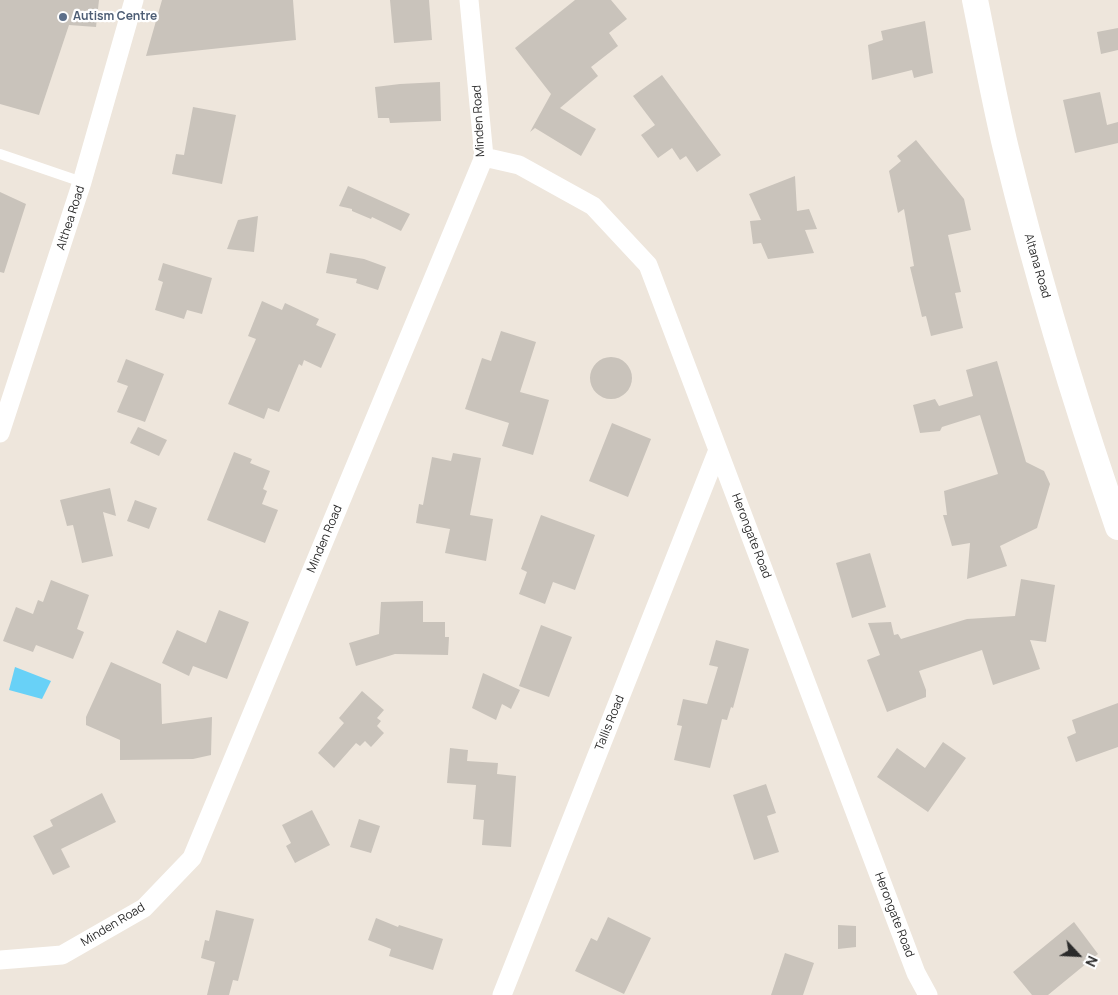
<!DOCTYPE html>
<style>
body{margin:0}
#map{position:relative;width:1118px;height:995px;overflow:hidden;background:#eee6dc;font-family:Manrope,sans-serif}
canvas{display:block}
.north{position:absolute;left:1053px;top:930px;width:50px;height:50px;-webkit-text-stroke:4px #fff;paint-order:stroke;rotate:115deg;font-size:14px;font-weight:700;line-height:20px;text-align:center;color:#2b2b2b}
.north::after{content:'';display:block;margin:auto;width:18px;height:22px;background:#2b2b2b;clip-path:polygon(50% 0,100% 100%,50% 72%,0 100%)}
</style>
<div id="map">
<canvas width="1118" height="995"></canvas>
<div class="north">N</div>
</div>
<script>
const c = document.querySelector('canvas').getContext('2d');
c.lineJoin = 'round';
function fillPath(path, color) { c.fillStyle = color; c.fill(path, 'evenodd'); }
function strokePath(path, color, width, dash) { c.strokeStyle = color; c.lineWidth = width; c.lineCap = dash ? 'butt' : 'round'; c.setLineDash(dash || []); c.stroke(path); }
function label(font, color, halo, rows, align = 'center') {
  c.font = font + ' Manrope,sans-serif'; c.lineWidth = 4.5; c.setLineDash([]); c.textBaseline = 'middle'; c.strokeStyle = halo; c.fillStyle = color; for (const [text, x, y, turn = 0] of rows) {
    c.save(); c.translate(x, y); c.rotate((+turn || 0) * Math.PI / 180); c.textAlign = isNaN(turn) ? turn : align; if (halo) c.strokeText(text, 0, 0); c.fillText(text, 0, 0); c.restore();
  }
}
const water = new Path2D(`
 M15 667 51 681 42 699 9 690Z`);
const building = new Path2D(`
 M0 0H99L96 27 69 25 39 115 0 104Z
 M162 0H293L296 40 146 56Z
 M390 0H429L432 40 394 43Z
 M575 0H611L627 19 609 33 618 46 591 67 598 76 560 108 596 129 581 156 535 128 530 132 551 94 515 48Z
 M925 21 933 73 914 78 912 70 872 80 868 45 883 40 881 31Z
 M1118 28V50L1101 54 1097 32Z
 M662 75 721 155 697 172 686 156 680 160 672 148 658 158 641 135 655 125 633 96Z
 M440 82 441 121 390 123 389 118H378L375 87 400 84Z
 M1100 92 1107 125 1118 122V143L1075 153 1063 100Z
 M193 107 236 115 222 184 172 174 176 154 184 155Z
 M916 140 964 199 971 230 948 235 961 292 955 293 963 328 931 336 926 316 922 317 910 267 914 266 904 209 898 213 889 171 901 161 897 156Z
 M795 176 797 211 809 209 817 229 805 230 814 253 768 259 761 243 753 244 750 221 761 220 749 194Z
 M348 186 410 214 401 231 372 217 371 219 352 211V209L339 206Z
 M0 192 26 204 4 273 0 272Z
 M258 216 254 252 227 249 238 220Z
 M330 253 364 259 386 267 378 290 356 283 357 279 326 273Z
 M163 263 212 278 202 314 187 310 184 319 155 310 163 282 158 280Z
 M262 301 282 310 285 303 319 319 316 325 336 334 321 368 304 360 302 366 299 364 279 412 268 408 264 419 228 404 256 339 248 336Z
 M501 331 536 342 520 392 549 400 533 455 502 446 509 423 465 409 482 358 491 361Z
 M590 378a21 21 0 1 1 42 0a21 21 0 1 1-42 0Z
 M126 359 164 374 145 422 117 412 128 386 117 382Z
 M997 361 1026 462 1044 471 1050 484 1037 528 1000 546 1007 566 967 579 970 543 952 546 943 515H947L944 491 998 474 980 415 942 427 940 431 920 433 913 405 935 399 939 406 973 396 966 370Z
 M612 423 651 439 628 497 589 481Z
 M138 427 167 440 159 456 130 443Z
 M234 452 252 459 250 463 270 471 263 489 267 491 262 504 278 510 265 543 207 520Z
 M453 453 481 458 470 515 493 519 486 561 445 553 450 529 416 523 419 504 423 505 432 457 451 461Z
 M110 488 116 516 103 512 113 556 82 563 73 525 67 526 60 500Z
 M135 500 157 508 149 529 127 521Z
 M541 515 595 535 575 590 553 582 545 604 519 594 527 572 521 569Z
 M870 553 886 607 852 618 836 563Z
 M1021 579 1055 585 1046 642 1030 640 1040 669 993 685 982 650 919 671 926 690V697L887 712 867 660 880 655 868 623 891 622 894 635 898 634 901 639 967 619 1015 616Z
 M51 580 89 595 77 629 84 632 73 659 36 645 33 652 3 641 16 607 33 614 38 600 43 602Z
 M423 601V622H445V637H449L448 655 395 654 356 666 349 643 379 634 381 602Z
 M219 610 249 622 227 679 193 666 189 676 162 663 177 630 206 643Z
 M541 625 572 637 549 697 519 686Z
 M716 640 749 649 733 708 731 707 727 720 722 719 710 768 674 760 682 726 677 725 683 699 707 704 718 667 709 665Z
 M111 662 161 684 162 724 212 717 211 755 193 759 120 760V740L86 725V717Z
 M483 673 520 690 511 709 502 704 496 720 472 708Z
 M362 691 384 710 377 718 381 721 377 726 384 733 371 747 365 741 360 746 356 743 334 768 318 753 344 723 339 718Z
 M1118 703V747L1076 762 1067 737 1076 733 1072 720Z
 M943 742 966 758 928 812 877 777 897 748 925 768Z
 M450 748 468 750 467 761 498 763 497 774 516 776 511 847 482 845 484 820 473 819 476 785 447 783Z
 M766 784 776 813 767 816 779 852 754 860 733 795Z
 M102 793 116 822 61 849 70 867 53 875 33 836 53 826 50 820Z
 M312 810 330 845 295 863 286 846 291 843 282 825Z
 M359 819 380 826 371 853 350 847Z
 M216 910 254 919 238 981 233 980 229 995H207L215 962 201 958 205 940 209 941Z
 M608 917 651 938 624 994 575 971 591 938 597 941Z
 M376 918 398 927 399 925 443 939 433 970 389 956 391 949 368 940Z
 M1074 922 1098 954 1048 995H1032L1013 972Z
 M838 925 856 926V947L838 949Z
 M785 953 814 963 803 995H771Z`);
const service = new Path2D(`
 M0 154 82 182`);
const minor = new Path2D(`
 M484 157 519 165 593 206 648 265 916 973 928 995
 M0 433 82 182 134 0
 M0 960 62 955 144 908 192 858 484 157 469 0
 M502 995 718 450`);
const secondary = new Path2D(`
 M975 0C985 49 994 99 1006 149 1037 276 1075 402 1118 527`);
const markers = [
 [63,17,5,"#5c6f8a"]
];
const serviceNames = [
 ["Autism Centre",73,17]
];
const streetNames = [
 ["Minden Road",479,121,-93],
 ["Althea Road",71,218,-72],
 ["Altana Road",1037,266,74],
 ["Herongate Road",751,536,69],
 ["Minden Road",325,539,-67],
 ["Tallis Road",610,723,-68],
 ["Herongate Road",894,915,69],
 ["Minden Road",113,925,-31]
];
fillPath(water, '#68d1f7');
fillPath(building, '#c9c3bb');
strokePath(service, '#fff', 10);
strokePath(minor, '#fff', 19);
strokePath(secondary, '#fff', 26);
for (const [x, y, r, color] of markers) { const dot = new Path2D(); dot.arc(x, y, r, 0, 2 * Math.PI); c.fillStyle = color; c.fill(dot); strokePath(dot, '#fff', 2); }
label('bold 12px', '#4e5e75', '#fff', serviceNames, 'left');
label('12px', '#2b2b2b', '#fff', streetNames);
</script>
